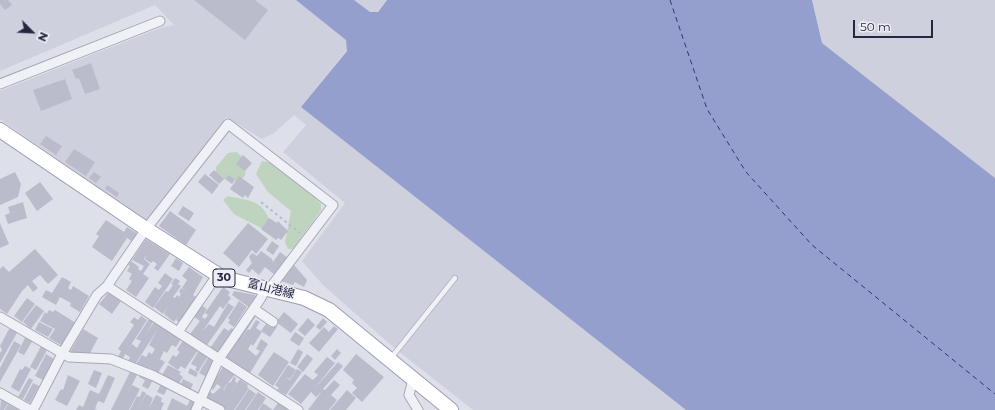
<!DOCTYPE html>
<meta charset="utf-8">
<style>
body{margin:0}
#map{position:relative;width:995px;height:410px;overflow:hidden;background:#dddfe9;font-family:Montserrat,sans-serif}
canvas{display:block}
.north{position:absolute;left:12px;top:12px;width:40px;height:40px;-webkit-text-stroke:3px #edeef6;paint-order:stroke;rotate:114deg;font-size:11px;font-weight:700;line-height:16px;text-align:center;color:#252741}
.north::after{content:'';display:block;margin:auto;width:14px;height:18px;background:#252741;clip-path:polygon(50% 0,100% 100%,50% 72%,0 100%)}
.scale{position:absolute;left:853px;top:20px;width:80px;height:18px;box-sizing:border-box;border:2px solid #252741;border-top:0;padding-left:5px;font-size:12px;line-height:14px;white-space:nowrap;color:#252741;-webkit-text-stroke:3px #edeef6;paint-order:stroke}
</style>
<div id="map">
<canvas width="995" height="410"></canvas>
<div class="north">N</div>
<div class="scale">50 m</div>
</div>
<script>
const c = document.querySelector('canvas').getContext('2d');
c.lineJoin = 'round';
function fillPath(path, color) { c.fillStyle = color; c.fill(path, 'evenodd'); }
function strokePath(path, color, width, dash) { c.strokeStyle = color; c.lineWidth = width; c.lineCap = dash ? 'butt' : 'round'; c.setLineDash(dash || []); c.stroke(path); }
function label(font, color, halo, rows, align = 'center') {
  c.font = font + ' Montserrat,"Noto Sans JP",sans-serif'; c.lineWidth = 3; c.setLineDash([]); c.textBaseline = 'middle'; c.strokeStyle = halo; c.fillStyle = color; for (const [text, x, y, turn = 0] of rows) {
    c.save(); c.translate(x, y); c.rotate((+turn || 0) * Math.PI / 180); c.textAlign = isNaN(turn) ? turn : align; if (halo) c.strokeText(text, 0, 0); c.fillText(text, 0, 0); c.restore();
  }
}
const built = new Path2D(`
 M0 0H387L301 107 686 410H473L392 346 323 285 302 261 345 203 283 152 306 125 294 115 274 133 262 139 226 117 147 222 0 119V91L160 28 174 25 155 5 0 71Z
 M812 0H995V178L822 43Z`);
const green = new Path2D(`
 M237 152 246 161 245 176 239 181 216 178V167L228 153Z
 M262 161C286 163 306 188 321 204V210L293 249H288L285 242 291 211 268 192 256 174Z
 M228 196C251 201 264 200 271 225L267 231 234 214 223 200Z`);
const water = new Path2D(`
 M296 0H354L370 12H378L387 0H812L822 43 995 178V410H686L301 107 347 51 346 40Z`);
const ferry = new Path2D(`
 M670 0 707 109 746 172 812 245 995 394`);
const building = new Path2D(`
 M0 0H8L12 5 5 10 0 4Z
 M194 0H255L268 10 245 40Z
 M91 63 100 89 85 94 79 78 76 79 72 70Z
 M65 79 72 99 41 111 33 90Z
 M46 136 62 146 56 155 40 144Z
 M74 149 95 162 86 176 65 162Z
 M243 155 252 163 245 171 236 164Z
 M214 170 224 179 219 184 209 175Z
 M15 172 21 184 18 197 0 205V179Z
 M94 172 101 177 96 183 89 178Z
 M205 174 219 185 212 194 198 182Z
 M229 175 235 180 232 184 225 179Z
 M239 176 254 187 248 198 245 195 243 198 230 189Z
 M40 182 53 199 37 211 25 193Z
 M107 185 119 193 117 197 105 189Z
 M23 202 27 218 8 224 5 215 10 213 8 207Z
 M183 206 194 213 189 221 178 214Z
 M170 211 196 230 186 245 159 226Z
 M269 218 277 223 278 221 288 231 281 240 278 238 276 240 261 229Z
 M106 220 124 232 127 227 138 234 133 242 127 238 112 261 92 247 99 236 96 234Z
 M0 223 9 244 0 248Z
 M248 223 268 239 256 254 252 250 239 267 223 253Z
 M146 239 170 254 158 271 154 268 157 264 153 261 151 263 145 259 147 254 144 259 150 264 143 274 149 278 136 297 126 290 132 281 129 279 132 274 127 271 130 266 128 265 131 261 139 267 138 269 141 271 144 266 132 260Z
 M272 241 279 246 273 255 266 250Z
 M35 249 58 275 48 284 40 275 32 281 38 288 33 292 28 285 22 291 7 314 0 309V269L3 266 9 272Z
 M261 251 272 259 273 262 280 252 288 258 275 275 265 267 259 275 252 269 249 273 246 270 252 263 249 257 252 253 257 256Z
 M176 258 183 263 179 271 171 266Z
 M294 265 307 280 304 287 295 282 293 285 281 281Z
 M189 267 203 277 193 295 198 298 180 323 176 320 178 316 174 322 164 314 168 306 163 314 154 307 166 291 168 292 173 285 171 284 175 278 180 281 178 284 181 286 173 297 175 298 177 295 179 297 181 294 179 292 181 288 188 292 182 288 187 280 182 276Z
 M165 273 173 279 153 308 145 302 155 287 159 290 162 286 158 283Z
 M62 277 71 282 68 288 71 290 73 286 89 296 80 312 70 306 71 303 60 297 56 305 42 297 46 290 52 293Z
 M223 287 230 292 228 295 231 298 223 309 220 306 202 332 209 324 214 327 228 303 234 307 207 345 190 334 200 321 193 316 201 305 207 309 202 317 205 319 208 315 205 313Z
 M234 291 255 295 257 299 250 308 232 295Z
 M109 292 121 301 112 314 99 304Z
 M27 298 35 304 22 322 14 316Z
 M239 301 247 307 234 327 228 323 230 320 228 318Z
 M36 305 44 311 31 329 23 322Z
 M49 310 53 312 55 310 76 323 63 346 49 338 55 329 40 321 45 312 47 314Z
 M254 312 257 314 241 339 248 329 250 330 256 320 260 322 256 328 262 332 253 346 251 344 248 349 256 356 260 351 256 349 261 339 268 344 250 373 224 358Z
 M284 312 298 324 291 333 276 322Z
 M141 316 147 320 129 348 132 344 137 348 141 341 136 339 149 319 153 322 146 334 154 322 171 333 163 345 171 333 181 339 176 347 172 345 167 353 164 351 160 359 165 362 158 373 149 368 148 370 135 366 142 355 146 357 149 352 152 354 155 349 149 345 158 329 134 366 127 363 130 357 125 354 122 361 117 359 121 351 118 349 134 325 130 322 134 317 138 320Z
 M308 318 315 325 305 336 298 330Z
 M323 318 327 322 320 330 316 327Z
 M39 322 53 329 48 337 35 330Z
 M266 324 270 327 272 324 277 327 270 337 261 331Z
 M334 326 338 329 319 352 309 343 324 327 329 332Z
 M14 328 18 331 0 363V353L2 350 0 346 9 329 13 330Z
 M224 328 229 331 231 328 235 331 219 354 210 348Z
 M83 329 98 338 89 355 69 354Z
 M295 332 304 338 299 346 290 340Z
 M26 336 33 340 24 355 18 352Z
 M183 340 198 350 185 369 181 366 178 370 168 363 173 355 176 357 180 352 177 350Z
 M14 341 21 345 0 382V368Z
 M41 346 47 350 36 370 30 367Z
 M298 349 303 352 296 366 290 363Z
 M337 349 341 353 335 360 331 356Z
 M199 350 208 356 198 372 195 370 197 367 191 364Z
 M274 352 289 362 273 386 258 375Z
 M46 354 54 359 43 380 35 376Z
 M307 354 313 359 303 372 297 367Z
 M356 354 384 377 362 402 352 393 357 388 352 383 354 380 343 370Z
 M209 356 217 361 207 377 199 373Z
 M327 357 335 363 314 389 338 362 343 366 323 389 325 390 334 380 340 385 331 395 337 400 329 410H308L322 391 316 397 311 392 301 404 288 394 305 374 313 380 318 375 314 372Z
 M168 365 181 372 179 374 183 377 178 385 162 375Z
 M288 365 296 370 290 379 286 377 290 380 297 369 302 372 286 395 277 390 279 388 275 385Z
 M25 366 31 369 19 392 11 387 20 369 22 370Z
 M223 367 235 374 223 389 226 391 224 389 228 383 234 381 231 382 234 376 236 378 235 381 237 383 222 405 240 379 248 385 247 387 249 388 234 410H227L205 397 209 391 213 394 221 387 217 384 213 390 210 387Z
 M190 368 198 373 196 377 188 373Z
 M94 370 102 373 96 388 88 384Z
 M131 370 134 374 135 372 138 373 122 404 132 385 140 389 129 410H111Z
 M141 374 153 380 148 389 142 386 145 380 139 377Z
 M68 375 80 381 67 406 55 400 61 389 63 390Z
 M108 375 115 378 104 403 98 401 95 409 97 410H76L79 405 83 407 90 390 99 394Z
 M29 378 33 380 23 399 18 397Z
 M183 379 193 384 190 391 180 386Z
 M33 383 39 386 30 403 24 400Z
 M161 384 168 387 164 395 157 392Z
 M249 389 256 394 245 410H235Z
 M347 390 356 398 346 410H330Z
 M142 391 146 393 138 410H130L137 396 140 397Z
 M258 392 266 398 258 410H246Z
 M146 394 153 398 149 408 156 395 162 398 161 402 164 403 161 410H138Z
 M172 398 187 406 190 400 196 403 192 410H167Z
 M1 399 8 403 4 410H0Z
 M263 403 273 410 278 403 289 410H259Z
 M8 404 19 410H5Z`);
const path = new Path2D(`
 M261 202 300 233`);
const lane = new Path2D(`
 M391 358 455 278`);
const street = new Path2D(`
 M0 84 160 21
 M107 286 298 410
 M254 309 273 322
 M0 317 69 357 111 359 154 376 220 410
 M178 332 218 274
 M413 379 409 395 418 410
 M0 393 30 410
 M33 410 63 352 97 295 107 286 146 229 228 124 333 205 270 288
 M196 410 219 359 261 298 266 287`);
const primary = new Path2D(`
 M0 130 146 229 223 278 304 298 329 310 451 410`);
const shields = [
 [224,278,22]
];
const shieldNames = [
 ["30",224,278]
];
const streetNames = [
 ["富山港線",271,289,14]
];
fillPath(built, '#cfd0de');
fillPath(green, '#bed4be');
fillPath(water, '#949fcd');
strokePath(ferry, '#2b3779', 1, [5, 4]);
fillPath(building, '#babccc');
strokePath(lane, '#a6a8b7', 6);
strokePath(street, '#a6a8b7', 11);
strokePath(primary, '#9b9eb6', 16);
strokePath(path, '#bbbcc8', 2, [3, 3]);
strokePath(lane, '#f0f1f7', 4.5);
strokePath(street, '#f0f1f7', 9);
strokePath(primary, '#fff', 14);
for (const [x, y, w] of shields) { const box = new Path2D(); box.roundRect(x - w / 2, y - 9, w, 18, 3); c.fillStyle = '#edeef6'; c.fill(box); strokePath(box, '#252741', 1); }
label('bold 11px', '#252741', null, shieldNames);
label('12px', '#252741', '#edeef6', streetNames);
</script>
